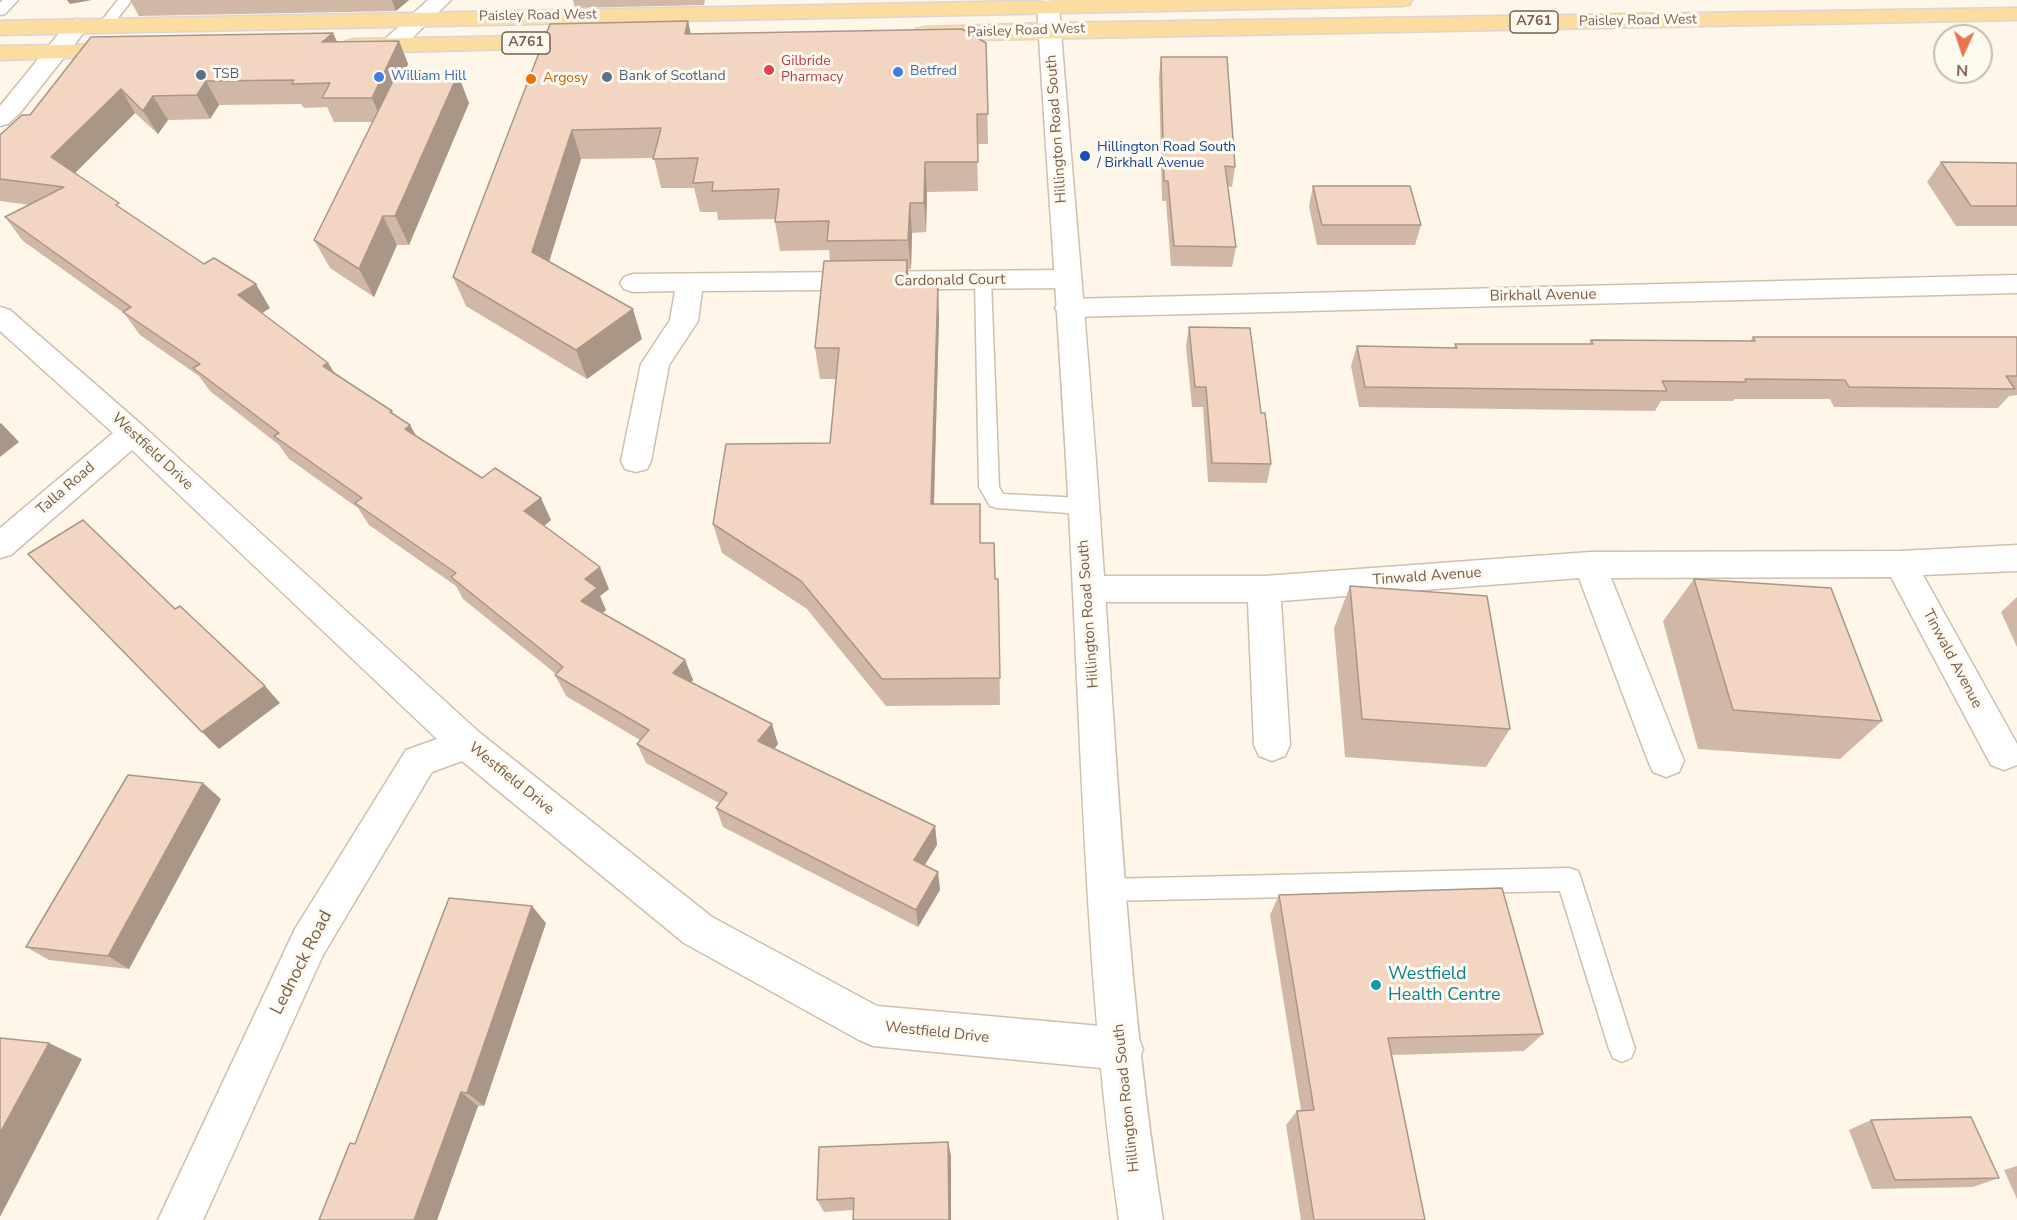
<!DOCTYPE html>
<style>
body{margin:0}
#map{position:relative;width:2017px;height:1220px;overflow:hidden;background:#fdf6e9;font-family:"Nunito Sans",sans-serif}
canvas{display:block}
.north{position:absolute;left:1933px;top:24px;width:60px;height:60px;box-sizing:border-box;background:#fffaf0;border:2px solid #c9bbae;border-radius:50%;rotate:183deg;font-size:16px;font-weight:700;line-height:24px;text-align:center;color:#795d4c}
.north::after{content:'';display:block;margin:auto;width:21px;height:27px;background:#e7754e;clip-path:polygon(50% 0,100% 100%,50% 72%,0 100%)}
</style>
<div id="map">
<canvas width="2017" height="1220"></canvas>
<div class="north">N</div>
</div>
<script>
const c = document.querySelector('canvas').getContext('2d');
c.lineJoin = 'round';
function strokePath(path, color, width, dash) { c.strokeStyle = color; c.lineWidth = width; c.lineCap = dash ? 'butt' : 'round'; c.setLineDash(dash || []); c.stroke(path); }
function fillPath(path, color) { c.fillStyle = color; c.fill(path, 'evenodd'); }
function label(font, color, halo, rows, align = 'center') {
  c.font = font + ' "Nunito Sans",sans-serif'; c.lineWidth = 6; c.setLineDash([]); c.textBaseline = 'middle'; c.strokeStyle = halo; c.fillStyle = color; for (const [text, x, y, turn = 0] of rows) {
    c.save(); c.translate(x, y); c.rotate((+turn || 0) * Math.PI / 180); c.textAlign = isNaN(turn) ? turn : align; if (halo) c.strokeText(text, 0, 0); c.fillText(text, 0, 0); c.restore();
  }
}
const service = new Path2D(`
 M3 0H18L5 14 0 15V3Z
 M118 0H132L110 28H100L98 25Z
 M983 274 989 276 991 280 999 487 1003 494 1082 498 1089 501 1092 506 1089 511 1082 514 997 508 990 506 979 487 975 280 977 276Z
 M1569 868 1578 871 1581 879 1635 1049 1631 1058 1622 1062 1613 1058 1609 1049 1560 891 1107 901 1098 898 1095 890 1098 882 1107 879Z`);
const minor = new Path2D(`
 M428 0H451L400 50 392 52 384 50 381 45 384 40Z
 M77 19 85 21 88 26 85 31 20 113 8 124 0 126V106L69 21Z
 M1067 270 1076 273 1080 279 1076 285 1067 288 702 291 698 321 669 365 651 461 647 469 636 472 625 469 621 461 641 364 670 320 675 291 633 292 624 289 620 283 624 277 633 274Z
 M2017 275V293L1069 317 1059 314 1055 308 1059 302 1069 299Z
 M0 307 10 310 142 425 480 733 712 917 877 1006 1122 1028 1137 1034 1143 1049 1137 1064 1122 1070 873 1046 859 1040 684 943 462 761 432 772 323 955 203 1220H158L295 929 406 750 437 739 132 450 11 555 0 558V528L113 433 0 331Z
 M2017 545V571L1923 575 2017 744V765L2004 770 1991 765 1891 577 1611 578 1684 761 1679 772 1666 777 1653 772 1648 761 1579 578 1281 601 1290 745 1285 756 1272 761 1259 756 1254 745 1248 602H1089L1077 598 1073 589 1077 580 1089 576H1264L1590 552 1900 551Z`);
const tertiary = new Path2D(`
 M1046 0 1056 1 1059 6C1074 201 1093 397 1105 592 1119 802 1130 1012 1163 1220H1119C1089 1012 1083 802 1073 592 1064 397 1049 201 1037 6L1040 1Z`);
const primary = new Path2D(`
 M1079 0H1412L1409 5 1401 6 0 35V21Z
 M2017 8V20L924 41 916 39 913 34 916 29 924 27 1051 23Z
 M587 35 595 37 598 42 595 47 354 53 346 51 343 46 346 41 354 39Z
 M123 44 131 46 134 51 131 56 0 60V46Z`);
const wall = new Path2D(`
 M130 0H409L396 11 139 16Z
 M573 0H705L704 5 575 8Z
 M688 21 691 34 986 43 988 144H977L978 191 927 192 926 232 912 233 911 269H908L909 286 939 317 934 504 981 543 995 579H998L1000 705 886 706 807 609 722 553 713 524 830 443 836 379H820L815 348 830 261 829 250 780 251 775 222V219L718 220 717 212H700L694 188H661L654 158 581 159 549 262 642 339 587 379 466 306 453 277 550 24Z
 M91 37 337 42 399 41 408 64 404 75 469 103 409 245H397L374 297 330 268 314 240 373 122H334L327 107 304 108 301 104 219 105 210 119 168 120 158 134 135 113 75 173 123 210 270 308 262 313 328 363 334 372 395 415 416 436 482 478 551 520 544 526 609 589 600 596 606 610 602 613 685 660 693 680 691 683 778 744 774 749 935 826 937 845 924 865 938 872 940 890 918 927 723 827 716 808 719 803 646 763 637 744 640 740 566 696 555 675 556 674 463 599 456 586 369 525 358 508 289 459 279 445 210 391 199 376 140 335 124 313 23 241 5 217 30 205 0 201V135L30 115Z
 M1161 57 1235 167 1232 187 1227 186 1236 247 1232 267 1171 266 1166 201H1162L1159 77Z
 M1941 162 2017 163V226H1956L1927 182Z
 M1313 186 1421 225 1415 245H1317L1309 206Z
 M1189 327 1261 413 1271 464 1267 483 1208 482 1203 407H1192L1186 346Z
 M1753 337H2017V395L2009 396 1998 408 1834 407 1830 399H1735L1733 401H1661L1655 411 1359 407 1351 366 1357 346 1454 348 1455 344H1589L1591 340 1750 341Z
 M1694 579 1882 721 1840 759 1698 749 1663 621Z
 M1350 586 1510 729 1486 767 1345 757 1334 628Z
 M2017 597V647L2001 612Z
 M221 799 129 969 49 960 26 947Z
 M1279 895 1543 1034 1524 1051 1392 1055 1425 1220H1301L1286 1125 1297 1111 1301 1110 1270 915Z
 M546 923 484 1106H478L437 1220H319L355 1144Z
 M1871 1120 1999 1178 1973 1187 1872 1189 1849 1130Z
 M951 1156V1220H853V1210L824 1212 817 1200Z
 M2017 1166V1199L2004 1170Z`);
const shadedWall = new Path2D(`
 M67 0H92L70 4Z
 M392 0H409L396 11Z
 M688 21 694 50 685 34Z
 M333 33 344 56 322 42Z
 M399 41 408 64 382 121 372 98Z
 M458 74 469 103 409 245 395 216Z
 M206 81 219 105 210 119 197 95Z
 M121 89 135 113 67 181 51 157Z
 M153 96 168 120 158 134 143 111Z
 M572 130 581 159 543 281 532 252Z
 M925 162 927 192 926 232 924 203Z
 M910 203 912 233 911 269 908 240Z
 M383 216 397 245 374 297 359 269Z
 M907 260 910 292 906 286Z
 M256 284 270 308 253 319 238 295Z
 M938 285 939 317 933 534 931 504Z
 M633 309 642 339 587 379 576 350Z
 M328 363 342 386 323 366Z
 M1 423 19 442 0 457V424Z
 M410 425 423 448 405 429Z
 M541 498 551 520 535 533 524 511Z
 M600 567 609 589 600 596 606 610 591 623 581 601 585 579Z
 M685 660 693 680 681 694 673 673Z
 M265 686 280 703 219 749 202 732Z
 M772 724 778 744 765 761 758 741Z
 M203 783 221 799 129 969 108 956Z
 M935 826 937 845 917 878 914 860Z
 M938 872 940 890 918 927 916 910Z
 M532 906 546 923 484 1106 467 1093Z
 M49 1043 82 1059 0 1217V1133Z
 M461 1092 478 1106 437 1220H414Z
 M948 1142 951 1156V1220H949Z`);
const building = new Path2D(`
 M688 21 685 34 962 29 986 43 988 114H977L978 162H925L924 203H910L908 240 827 241 829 221 775 222 779 189 712 191 713 182 693 183 698 158 653 159 661 128 572 130 532 252 633 309 576 350 453 277 550 24Z
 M333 33 322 42 399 41 372 98H322L330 83 292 84 294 80 206 81 197 95 153 96 143 111 121 89 51 157 119 203 116 205 204 264 214 258 256 284 238 295 328 363 323 366 392 411 390 412 410 425 405 429 482 478 495 468 541 498 524 511 600 567 585 579 597 588 581 601 685 660 673 673 772 724 758 741 935 826 914 860 938 872 916 910 716 808 727 793 637 744 649 730 555 675 563 667 451 577 456 573 355 503 362 498 274 436 279 433 193 368 200 364 123 312 131 307 5 217 64 187 0 179V135L22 115H30L91 37Z
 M1161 57H1227L1235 167 1225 166 1236 247 1174 246 1168 181H1164Z
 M458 74 395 216H383L359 269 314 240 396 75Z
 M1941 162 2017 163V206H1971Z
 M1313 186H1410L1421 225H1322Z
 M907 260 906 286 938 285 931 504H980V543H994L995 579H998L1000 678 882 679 801 581 713 524 726 444 830 443 839 348H815L824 261Z
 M1189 327 1250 328 1261 413H1265L1271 464 1212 463 1206 387H1195Z
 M1753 337H2017V376H2006L2015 389 1849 387 1845 380 1745 379 1746 382 1662 381 1667 391 1365 387 1357 346 1457 348 1455 344H1593L1591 340 1755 341Z
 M83 520 175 609 180 606 265 686 202 732 28 554Z
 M1694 579 1831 588 1882 721 1733 710Z
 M1350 586 1487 596 1510 729 1362 719Z
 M128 775 203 783 108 956 26 947Z
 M1502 888 1543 1034 1388 1038 1425 1220H1314L1297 1111 1314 1110 1279 895Z
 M449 898 532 906 467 1093 461 1092 414 1220H319L350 1143 355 1144Z
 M0 1038 49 1043 0 1133Z
 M1971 1117 1999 1178 1895 1180 1871 1120Z
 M948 1142 949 1220H853L854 1198 817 1200 819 1147Z`);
const markers = [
 [769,70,6,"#e0444e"],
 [898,72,6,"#3f7fe0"],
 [201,75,6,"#5c6f8a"],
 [379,77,6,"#3f7fe0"],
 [607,77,6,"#5c6f8a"],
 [531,79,6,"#e8710a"],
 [1085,156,6,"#1a4fb4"],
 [1376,985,6,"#0f9aa8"]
];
const farStreetnames = [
 ["Paisley Road West",538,16,-1],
 ["Paisley Road West",1638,21,-1],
 ["Paisley Road West",1026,31,-2]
];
const shields = [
 [1534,22,48],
 [526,43,48]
];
const shieldNames = [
 ["A761",1534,22],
 ["A761",526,43]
];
const farHealthnames = [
 ["Gilbride",781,62],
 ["Pharmacy",781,78]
];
const farShopnames = [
 ["Betfred",910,72],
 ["William Hill",391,77]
];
const farServicenames = [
 ["TSB",213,75],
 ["Bank of Scotland",619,77]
];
const farFoodnames = [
 ["Argosy",543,79]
];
const farTransitnames = [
 ["Hillington Road South",1097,148],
 ["/ Birkhall Avenue",1097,164]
];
const streetNames = [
 ["Hillington Road South",1057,129,-94],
 ["Cardonald Court",950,281,-1],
 ["Birkhall Avenue",1543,296,-1],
 ["Westfield Drive",152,452,43],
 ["Talla Road",66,489,-41],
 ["Tinwald Avenue",1427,577,-4],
 ["Hillington Road South",1089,614,-94],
 ["Tinwald Avenue",1952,659,62],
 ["Westfield Drive",511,779,39],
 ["Westfield Drive",937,1033,6],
 ["Hillington Road South",1127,1098,-96]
];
const nearStreetnames = [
 ["Lednock Road",302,963,-63]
];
const nearCulturenames = [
 ["Westfield",1388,975],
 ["Health Centre",1388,996]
];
strokePath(service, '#d0beae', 3);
strokePath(minor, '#d0beae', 3);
strokePath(tertiary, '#d0beae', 3);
strokePath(primary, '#dcd5d0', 3);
fillPath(service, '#fff');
fillPath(minor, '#fff');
fillPath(tertiary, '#fff');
fillPath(primary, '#fbdda2');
fillPath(wall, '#d1b8a6');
fillPath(shadedWall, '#aa9687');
fillPath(building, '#f3d6c1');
strokePath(building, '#aa9687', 1.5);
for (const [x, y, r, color] of markers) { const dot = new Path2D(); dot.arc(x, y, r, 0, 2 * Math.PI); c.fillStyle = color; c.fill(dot); strokePath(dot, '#fffaf0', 2); }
label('14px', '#795d4c', '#fffaf0', farStreetnames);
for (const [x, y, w] of shields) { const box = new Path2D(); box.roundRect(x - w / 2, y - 11, w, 22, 4.5); c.fillStyle = '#fffaf0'; c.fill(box); strokePath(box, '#795d4c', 1.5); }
label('bold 14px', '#795d4c', null, shieldNames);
label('14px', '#be3a42', '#fffaf0', farHealthnames, 'left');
label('14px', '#366cbe', '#fffaf0', farShopnames, 'left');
label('14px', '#4e5e75', '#fffaf0', farServicenames, 'left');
label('14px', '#c56008', '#fffaf0', farFoodnames, 'left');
label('14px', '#164399', '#fffaf0', farTransitnames, 'left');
label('15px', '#795d4c', '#fffaf0', streetNames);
label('18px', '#795d4c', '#fffaf0', nearStreetnames);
label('18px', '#0d838f', '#fffaf0', nearCulturenames, 'left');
</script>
